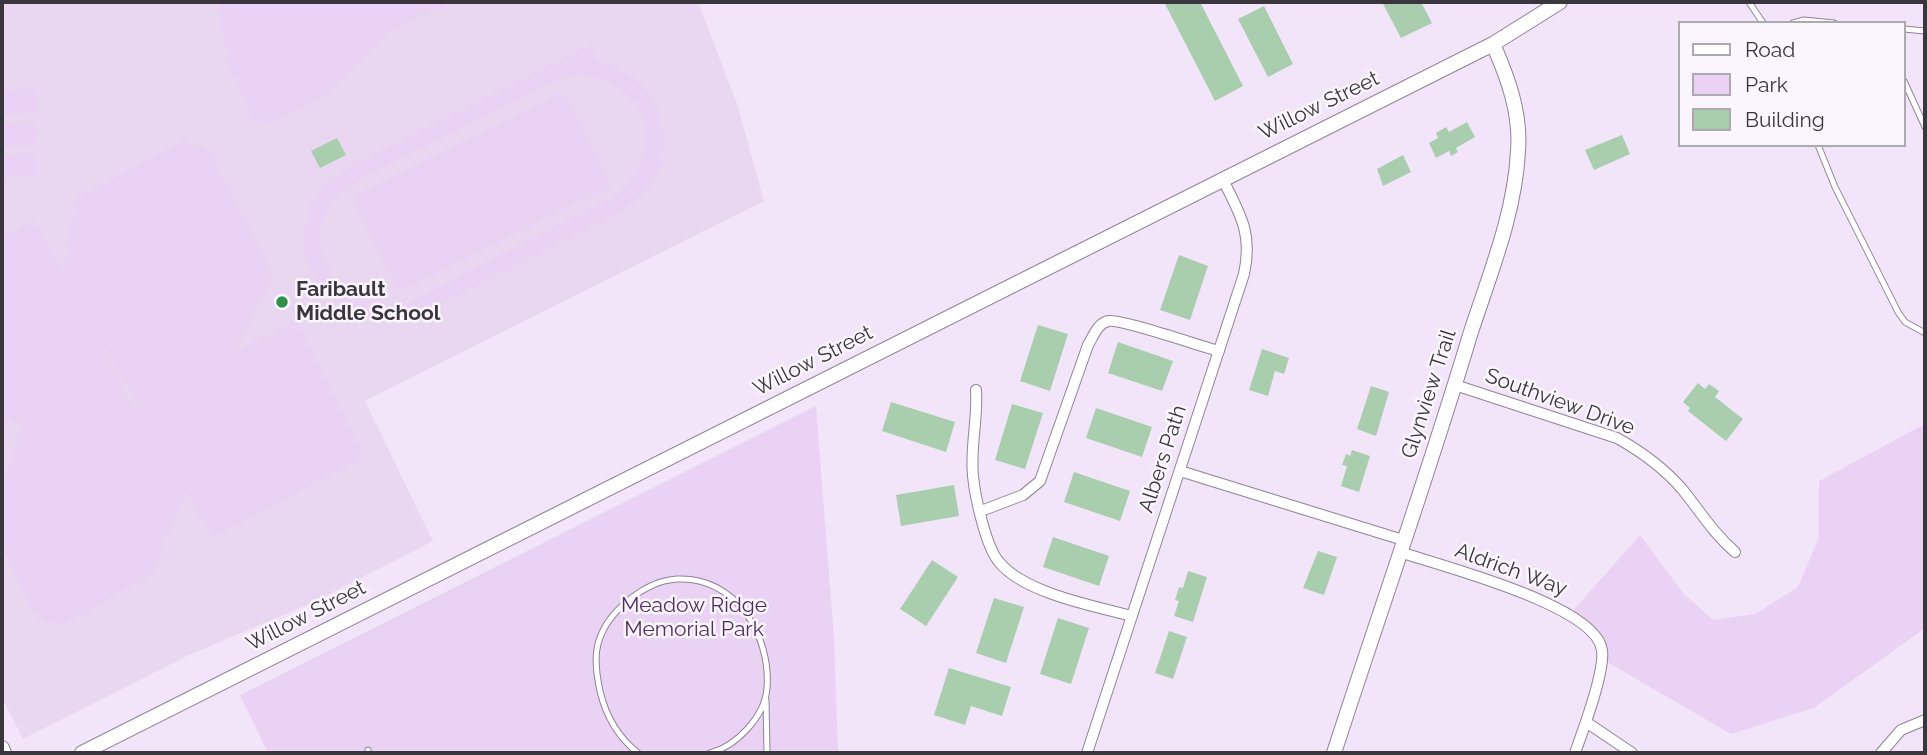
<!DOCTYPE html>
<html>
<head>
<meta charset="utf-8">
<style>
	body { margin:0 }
	#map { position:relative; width:1927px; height:755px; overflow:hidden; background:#f3e5f9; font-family:Raleway,sans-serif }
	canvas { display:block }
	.frame { position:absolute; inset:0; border:4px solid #3b363e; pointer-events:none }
	.legend { position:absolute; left:1678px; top:21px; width:228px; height:126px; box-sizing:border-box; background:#fbf5fe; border:2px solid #aea9b1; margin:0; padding:9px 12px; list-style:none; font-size:21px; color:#3b363e }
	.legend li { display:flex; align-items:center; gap:14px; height:35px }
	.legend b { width:35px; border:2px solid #aea9b1 }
</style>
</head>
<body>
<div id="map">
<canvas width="1927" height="755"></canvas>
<div class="frame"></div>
<ul class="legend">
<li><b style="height:9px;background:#fff"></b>Road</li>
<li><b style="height:19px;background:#ead2f5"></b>Park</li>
<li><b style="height:19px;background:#a9cead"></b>Building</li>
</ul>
</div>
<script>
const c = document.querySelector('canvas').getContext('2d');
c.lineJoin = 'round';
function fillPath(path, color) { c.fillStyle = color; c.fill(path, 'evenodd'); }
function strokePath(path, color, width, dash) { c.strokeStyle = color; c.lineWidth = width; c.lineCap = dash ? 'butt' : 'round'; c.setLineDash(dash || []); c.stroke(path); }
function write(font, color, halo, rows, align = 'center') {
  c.font = font + ' Raleway,sans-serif'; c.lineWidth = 5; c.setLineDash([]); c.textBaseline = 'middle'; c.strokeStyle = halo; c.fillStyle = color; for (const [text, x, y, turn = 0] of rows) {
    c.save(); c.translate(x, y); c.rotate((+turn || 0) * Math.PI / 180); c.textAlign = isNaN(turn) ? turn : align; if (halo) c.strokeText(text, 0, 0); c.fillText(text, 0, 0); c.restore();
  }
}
fillPath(new Path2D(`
	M2,2h696l39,102 27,97 -399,200 68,140 -119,61 -125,53 -166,84 -21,-41z`), '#e9d7f2');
fillPath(new Path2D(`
	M218,2h235l-63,29 -64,64 -57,29 -15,-4 -26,-56z
	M592,44l6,14 -4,2c55,10 87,69 60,119 -9,16 -25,27 -40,37l-203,103c-62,15 -127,-46 -101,-111 8,-21 28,-33 46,-45zM575,75c70,2 96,71 45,118l-214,111c-49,11 -102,-38 -81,-90 7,-17 24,-27 39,-37l184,-93z
	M36,89v24l-34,1v-24z
	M564,92l47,94 -212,105 -47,-94z
	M36,121l1,24 -35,1v-24z
	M184,141l24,8 65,128 -39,75 63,-32 64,128 -4,14 -145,75 -26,-46 -34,83 -91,52 -24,-7 -35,-72v-57l18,-65 -18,-10v-178l33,-16 27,50 15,-74zM89,319l49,86h-1l-5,1z
	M37,153l1,24h-36v-23z
	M816,406l18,232 4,115h-570l-28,-58z
	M1925,424v204l-111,80 -83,26 -129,-75v-10l-31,-36 69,-78 43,58 30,27 42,-6 43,-27 21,-50v-56z`), '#ead2f5');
fillPath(new Path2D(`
	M1164,2h36l43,84 -28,15z
	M1382,2h39l11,21 -31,15z
	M1264,6l29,58 -25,13 -30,-58z
	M1467,122l8,15 -19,11 2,4 -7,4 -2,-5 -13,7 -7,-15 9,-5 -2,-5 10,-6 3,5z
	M1622,135l8,19 -36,16 -9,-20z
	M337,138l9,17 -26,13 -9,-17z
	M1403,155l8,17 -28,14 -6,-17z
	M1179,255l29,11 -18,54 -30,-10z
	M1038,325l30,9 -18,57 -30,-10z
	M1118,342l55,19 -11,30 -54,-18z
	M1262,349l27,9 -5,16 -9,-3 -7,25 -19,-6z
	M1698,383l7,6 4,-5 10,7 -4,6 28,22 -17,22 -38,-30 2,-3 -7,-6z
	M1371,386l18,6 -13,44 -19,-7z
	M891,402l64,20 -9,30 -64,-21z
	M1012,404l31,9 -18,56 -30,-9z
	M1096,408l56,19 -10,30 -56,-19z
	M1352,450l18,6 -11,36 -18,-6 6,-20 -5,-1 4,-11 4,2z
	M1074,472l56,19 -10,30 -56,-19z
	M954,485l5,31 -58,10 -5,-31z
	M1053,537l56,19 -10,30 -56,-19z
	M1318,551l19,6 -13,38 -21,-7z
	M932,560l26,17 -32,49 -26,-17z
	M1188,571l19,6 -14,45 -19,-6 5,-15 -4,-1 4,-13 4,1z
	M994,598l30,9 -18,56 -30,-10z
	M1058,618l31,10 -18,56 -31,-10z
	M1169,631l18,6 -14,42 -18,-6z
	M949,668l62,19 -9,29 -31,-10 -6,19 -31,-10z`), '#a9cead');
const service = new Path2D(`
	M1749,2l14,21
	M1793,23l11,-3 30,3
	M1904,29l21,2
	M1904,81l21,46
	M1818,145l17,42 63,125 7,10 20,11
	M766,700l1,53
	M368,753v-3
	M638,753c-20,-16 -32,-36 -38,-62 -3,-14 -6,-33 -2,-47 8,-32 47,-63 79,-65 59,-3 94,57 90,109 -2,28 -30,58 -57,65`);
const minor = new Path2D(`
	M1455,385l162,53c25,14 46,29 65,51 18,22 31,44 53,63
	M976,390c2,29 -6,57 -3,86 2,21 13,71 26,86 25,31 95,44 133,54
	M1180,471l223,69
	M981,511l42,-16 17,-14 48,-136c5,-8 10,-23 21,-24 12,-2 91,25 110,30
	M1400,552c41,14 196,53 202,98 3,22 -19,80 -27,103
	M1586,722l46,31
	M1087,753l157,-479c9,-41 -4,-60 -22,-96
	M1881,753l20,-23 24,-10`);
const tertiary = new Path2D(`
	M2,748l2,5
	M82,753l1411,-709 67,-42
	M1334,753c45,-139 94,-278 136,-418 19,-59 45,-121 48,-184 3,-38 -10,-73 -25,-107`);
strokePath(service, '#908496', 7);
strokePath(minor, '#908496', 12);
strokePath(tertiary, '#908496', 16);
strokePath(service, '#fff', 5);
strokePath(minor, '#fff', 10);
strokePath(tertiary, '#fff', 14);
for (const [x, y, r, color] of [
	[282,302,7,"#2e9349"]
]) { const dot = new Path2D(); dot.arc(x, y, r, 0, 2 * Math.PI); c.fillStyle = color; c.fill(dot); strokePath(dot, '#fbf5fe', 2.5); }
write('21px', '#3b363e', '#fbf5fe', [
	["Willow Street",1319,106,-26],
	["Willow Street",813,361,-27],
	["Glynview Trail",1429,394,-72],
	["Southview Drive",1560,402,20],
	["Albers Path",1163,459,-72],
	["Aldrich Way",1511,570,20],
	["Willow Street",306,616,-27]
]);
write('bold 21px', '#3b363e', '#fbf5fe', [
	["Faribault",296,290],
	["Middle School",296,314]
], 'left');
write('21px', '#502e5f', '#fbf5fe', [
	["Meadow Ridge",694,606],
	["Memorial Park",694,630]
]);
</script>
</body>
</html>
